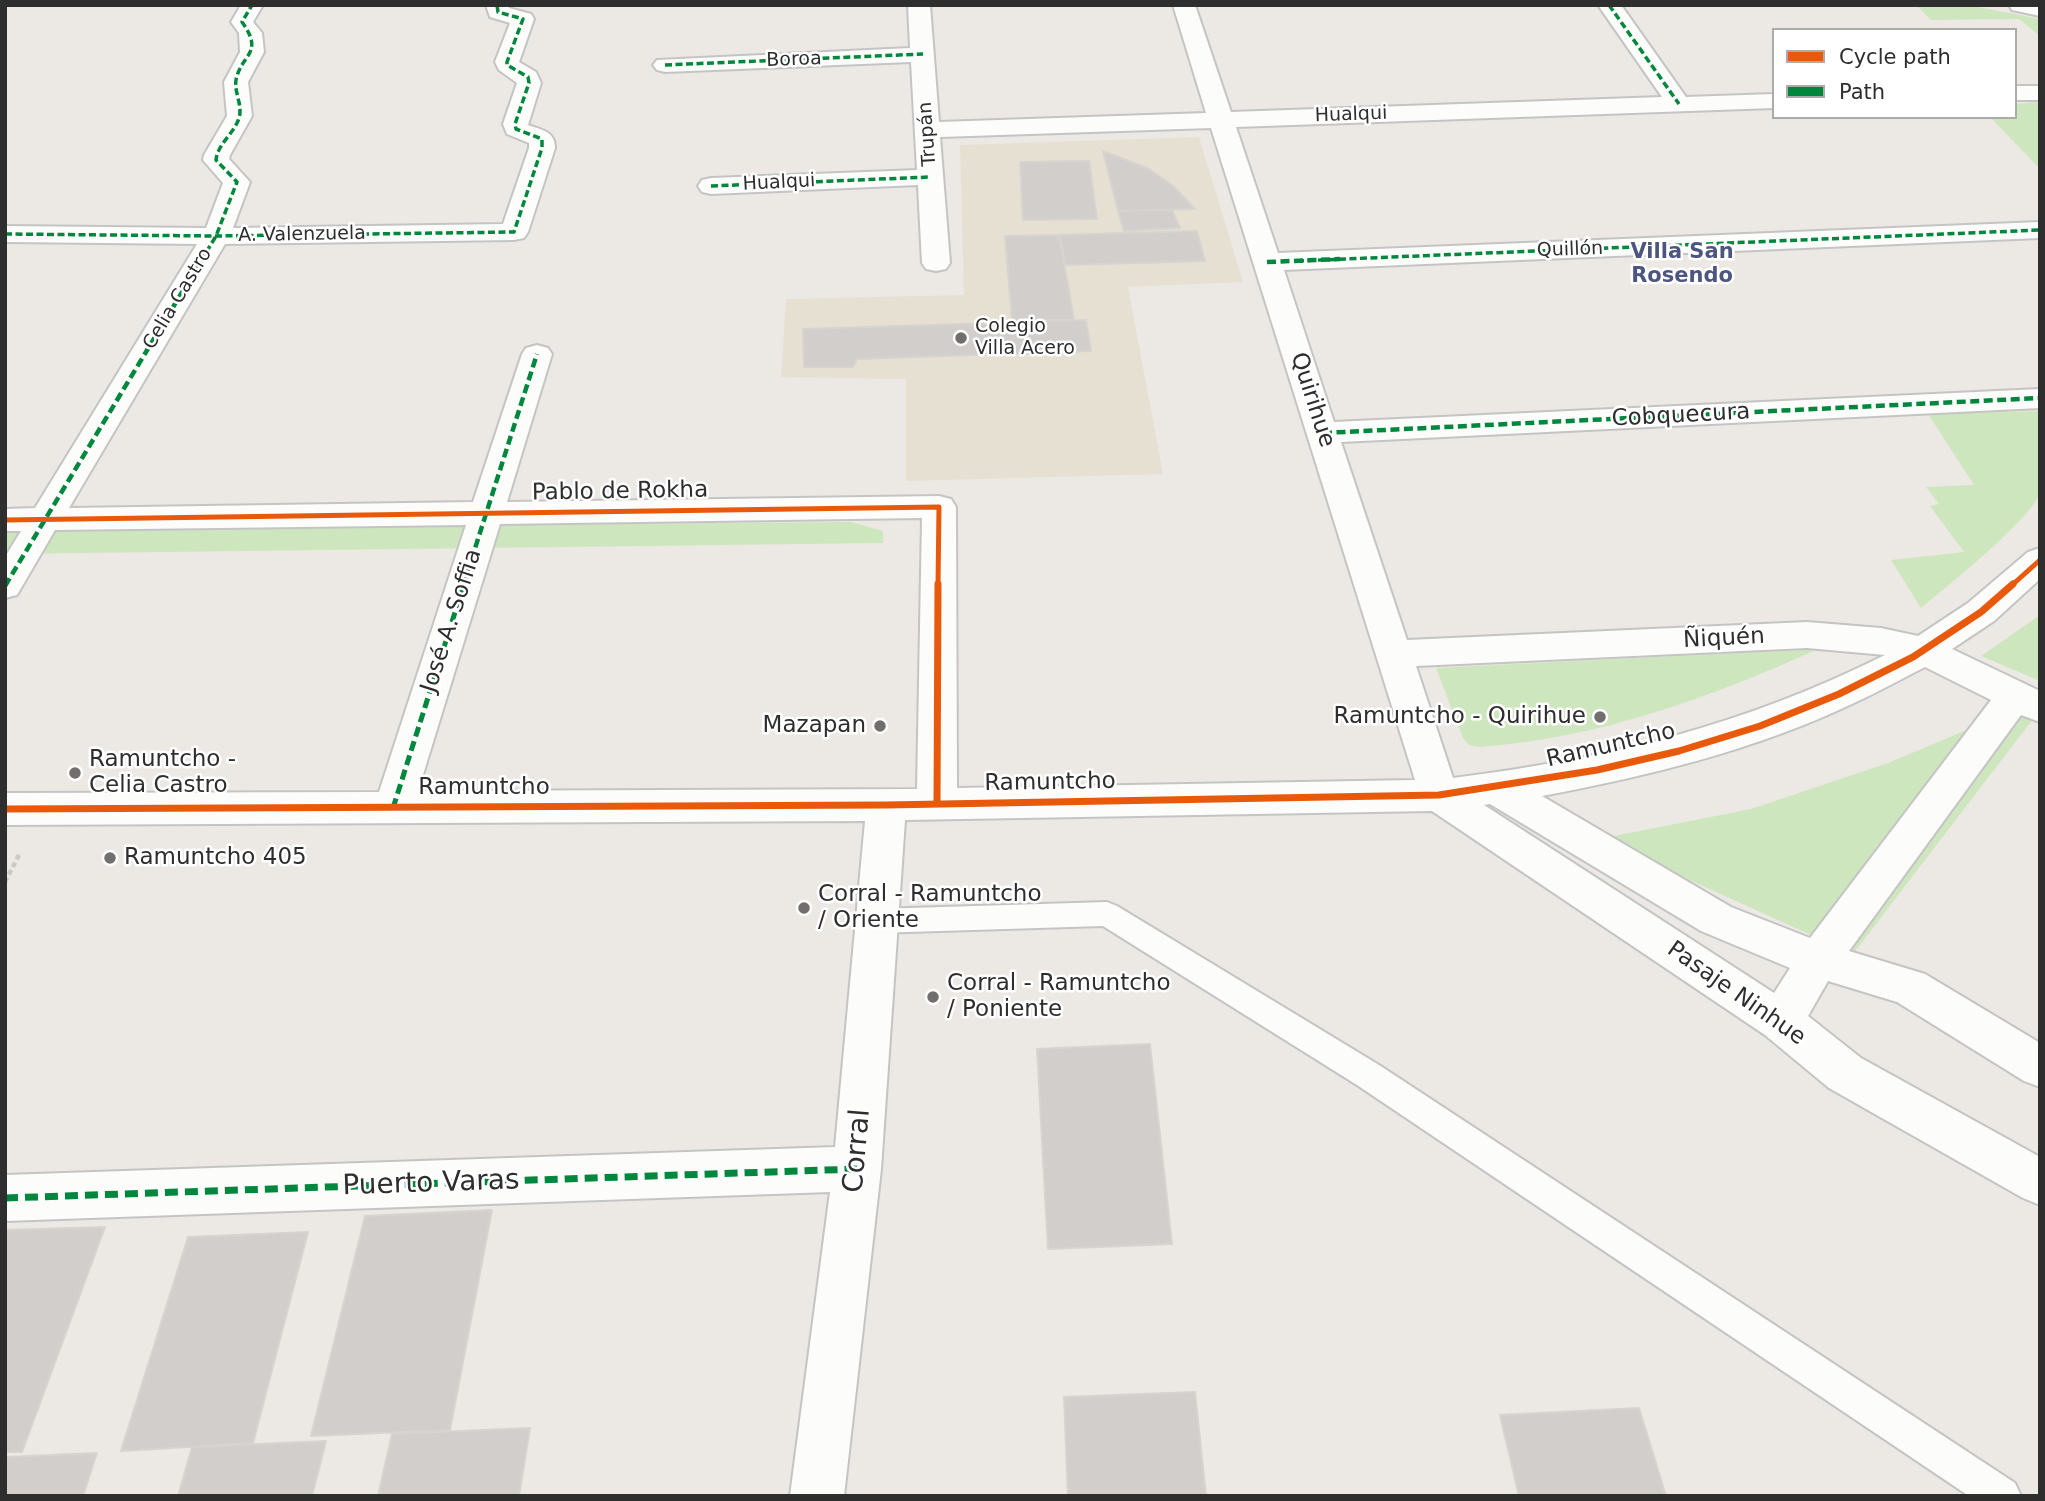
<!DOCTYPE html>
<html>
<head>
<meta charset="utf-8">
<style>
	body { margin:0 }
	#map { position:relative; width:2045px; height:1501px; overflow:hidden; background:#ece8e4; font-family:"DejaVu Sans",sans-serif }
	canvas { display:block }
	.frame { position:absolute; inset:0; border:7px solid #2e2e2e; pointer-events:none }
	.legend { position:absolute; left:1772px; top:28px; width:245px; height:91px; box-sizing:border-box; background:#fff; border:2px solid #ababab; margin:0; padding:9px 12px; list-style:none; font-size:21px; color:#2e2e2e }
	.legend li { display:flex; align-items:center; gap:14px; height:35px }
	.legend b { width:35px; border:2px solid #ababab }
</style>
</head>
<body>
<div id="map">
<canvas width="2045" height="1501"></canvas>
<div class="frame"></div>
<ul class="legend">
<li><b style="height:9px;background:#e8590c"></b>Cycle path</li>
<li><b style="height:9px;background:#00873e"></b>Path</li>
</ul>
</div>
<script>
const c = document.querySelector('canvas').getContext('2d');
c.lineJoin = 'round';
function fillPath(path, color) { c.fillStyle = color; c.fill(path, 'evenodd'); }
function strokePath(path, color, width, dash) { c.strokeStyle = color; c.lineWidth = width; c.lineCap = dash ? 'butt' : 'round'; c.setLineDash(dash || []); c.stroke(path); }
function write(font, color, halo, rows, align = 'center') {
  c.font = font + ' "DejaVu Sans",sans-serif'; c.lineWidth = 5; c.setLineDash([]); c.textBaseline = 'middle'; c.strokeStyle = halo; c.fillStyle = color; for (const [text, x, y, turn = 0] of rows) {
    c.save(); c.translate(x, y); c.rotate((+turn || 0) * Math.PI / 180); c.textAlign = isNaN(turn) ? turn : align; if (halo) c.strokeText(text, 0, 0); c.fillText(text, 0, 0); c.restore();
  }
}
fillPath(new Path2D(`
	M1199,137l44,145 -115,5 35,187 -257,7v-102l-125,-2 5,-78 178,-4 -4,-150z`), '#e6e0d3');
fillPath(new Path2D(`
	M1916,5h52l72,14v17l-21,-17 -88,1z
	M2040,102v67l-50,-52h25v-13z
	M2040,411c0,26 4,55 0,81 -4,23 -97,98 -119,116l-30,-48 73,-8 -34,-46 9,-2 -13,-17 48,-2 -46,-71z
	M851,522l32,9v12l-878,11v-25z
	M2040,615v66l-59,-25z
	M1818,649c-106,48 -222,90 -339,98l-10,-2 -6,-7 -27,-70z
	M2019,708l14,11 -180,235 -254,-115 152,-30 137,-46z`), '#cee6be');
const building = new Path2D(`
	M1103,151l46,18 25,18 21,22 -77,2z
	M1089,161l8,58 -74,1 -3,-58z
	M1172,210l8,18 -56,3 -6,-20z
	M1197,231l8,30 -139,4 -7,-30z
	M1059,235l15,85h-62l-7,-84z
	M1086,320l5,31 -234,8 -4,8h-49l-1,-38z
	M1150,1044l22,200 -124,5 -11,-200z
	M492,1210l-42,220 -139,6 54,-220z
	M105,1227l-83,225h-17v-222z
	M308,1232l-55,211 -132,8 67,-214z
	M1195,1392l11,104h-138l-4,-99z
	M1639,1408l27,88h-147l-19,-81z
	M530,1428l-11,68h-141l14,-62z
	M326,1441l-14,55h-134l14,-49z
	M97,1453l-14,43h-78v-39z`);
fillPath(building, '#d1cecb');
strokePath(building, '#d7d4d0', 2);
const lane = new Path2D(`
	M1107,902l10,4 262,159 636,418 6,13h-52l-612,-411 -254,-159 -227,7 -10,-3 -4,-9 4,-9 10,-3z`);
const street = new Path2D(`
	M241,5h22l-10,17 9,11 2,19 -16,30 4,34 -22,39 -1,4 21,23 -17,46 270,-4 26,-76v-5l-22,-9 -4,-10 14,-41 -18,-13 -4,-8 15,-39 -20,-6 -4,-12h22l1,3 22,6 3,5 -15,43 17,10 5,11 -13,42c14,5 27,6 27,23l-27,84 -4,6 -10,2 -289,4 -156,264 404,-6 49,-148 4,-6 11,-3 11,3 4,6 -45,148 432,-6 12,3 5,8 1,281 458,-8 -204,-652 -271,9 10,126 -4,6 -10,2 -10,-2 -4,-6 -4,-78 -207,9 -9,-2 -4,-6 4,-6 9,-2 206,-8 -6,-108 -246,10 -8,-2 -4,-5 4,-5 253,-12 -2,-43h22l9,117 267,-9 -33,-108h22l36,107 431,-15 -64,-92h23l65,92 88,-3v14l-538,19 42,126 762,-31v16l-756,32 50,152 706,-33v19l-699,34 66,198 400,-18 74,6 37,8 50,-33 60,-51 12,-4v31l-46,42 -42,28 88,42v31l-19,-7 -172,236 76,23 115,69v44l-16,-6 -127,-79 -69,-21 -20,35 53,42 179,99v48l-17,-7 -194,-110 -64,-53 -333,-224 -527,9 -24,349 -37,327h-54l40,-304 -825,29v-46l830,-28 30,-326 -860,4v-32l374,-1 87,-267 -411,5 -38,65 -12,3v-41l16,-26h-16v-22l30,-1 162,-264 -192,-2v-16l201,2 17,-45 -20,-23 1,-5 23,-39 -3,-34 16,-30 -1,-19 -8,-11zM922,518l-5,271 -499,2 82,-267zM1807,648l78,7c-142,71 -275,103 -432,123l-37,-112zM1925,667l66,33 -181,238 -79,-31 -189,-111c106,-20 214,-46 312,-93 24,-11 47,-24 71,-36zM1490,804l211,127 89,37 -16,25 -290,-188z
	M2009,5h31v11l-28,-6z
	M2015,86h25v14h-25z`);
strokePath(lane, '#c5c4c5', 4);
strokePath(street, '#c5c4c5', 4);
strokePath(new Path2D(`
	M5,882l14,-27`), '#c9c9c8', 4.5, [5, 3.5]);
fillPath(lane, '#fcfcfb');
fillPath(street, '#fcfcfb');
strokePath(new Path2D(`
	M1609,5l70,99
	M665,65l258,-11
	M711,186l219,-9
	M5,234l211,2 298,-4 28,-84v-9l-26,-10 -1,-5 14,-41 -1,-6 -21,-12v-3l16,-43 -25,-7 -1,-7
	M201,261l15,-25 21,-54 -21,-22c2,-17 18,-26 23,-42 4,-13 -5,-25 -3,-38 5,-26 29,-26 6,-58l10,-17
	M1297,261l743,-31`), '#00873e', 3.5, [7, 3.5]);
strokePath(new Path2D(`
	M1267,262l73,-3
	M1323,433l717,-35
	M5,586l197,-327
	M463,586l74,-232`), '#00873e', 4.5, [9, 4.5]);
strokePath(new Path2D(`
	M393,808l71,-224`), '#00873e', 5, [10, 5]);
strokePath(new Path2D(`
	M5,1198l852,-29`), '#00873e', 7, [13, 7]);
strokePath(new Path2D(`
	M5,520l934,-13 -1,79
	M2011,586l29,-26`), '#e8590c', 5);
strokePath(new Path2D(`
	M937,804l1,-220
	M5,809l881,-4 553,-10 158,-25 82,-19 81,-25 79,-32 74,-37 68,-45 32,-28`), '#e8590c', 7);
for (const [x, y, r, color] of [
	[961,338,7,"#706f6e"],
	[1600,717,7,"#706f6e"],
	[880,726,7,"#706f6e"],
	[75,773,7,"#706f6e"],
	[110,858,7,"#706f6e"],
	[804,908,7,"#706f6e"],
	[933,997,7,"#706f6e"]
]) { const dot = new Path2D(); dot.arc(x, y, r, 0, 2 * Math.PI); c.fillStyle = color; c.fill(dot); strokePath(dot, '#fff', 2.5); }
write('19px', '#2e2e2e', '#fff', [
	["Boroa",794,60,-2],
	["Hualqui",1351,115,-2],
	["Trupán",928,134,-94],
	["Hualqui",779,183,-3],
	["A. Valenzuela",302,235,-1],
	["Quillón",1570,250,-2],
	["Celia Castro",178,299,-59]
]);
write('19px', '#2e2e2e', '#fff', [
	["Colegio",975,327],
	["Villa Acero",975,349]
], 'left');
write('bold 21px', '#4d5680', '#fff', [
	["Villa San",1682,253],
	["Rosendo",1682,277]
]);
write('23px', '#2e2e2e', '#fff', [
	["Quirihue",1312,400,72],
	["Cobquecura",1681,416,-3],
	["Pablo de Rokha",620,492,-1],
	["José A. Soffia",452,621,-72],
	["Ñiquén",1724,639,-3],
	["Ramuntcho",1611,746,-13],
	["Ramuntcho",1050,783,-1],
	["Ramuntcho",484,788],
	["Pasaje Ninhue",1736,994,35]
]);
write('23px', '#2e2e2e', '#fff', [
	["Ramuntcho - Quirihue",1586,717,"right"],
	["Mazapan",866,726,"right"],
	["Ramuntcho -",89,760],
	["Celia Castro",89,786],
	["Ramuntcho 405",124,858],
	["Corral - Ramuntcho",818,895],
	["/ Oriente",818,921],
	["Corral - Ramuntcho",947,984],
	["/ Poniente",947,1010]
], 'left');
write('28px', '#2e2e2e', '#fff', [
	["Corral",858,1151,-85],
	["Puerto Varas",431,1184,-2]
]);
</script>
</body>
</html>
